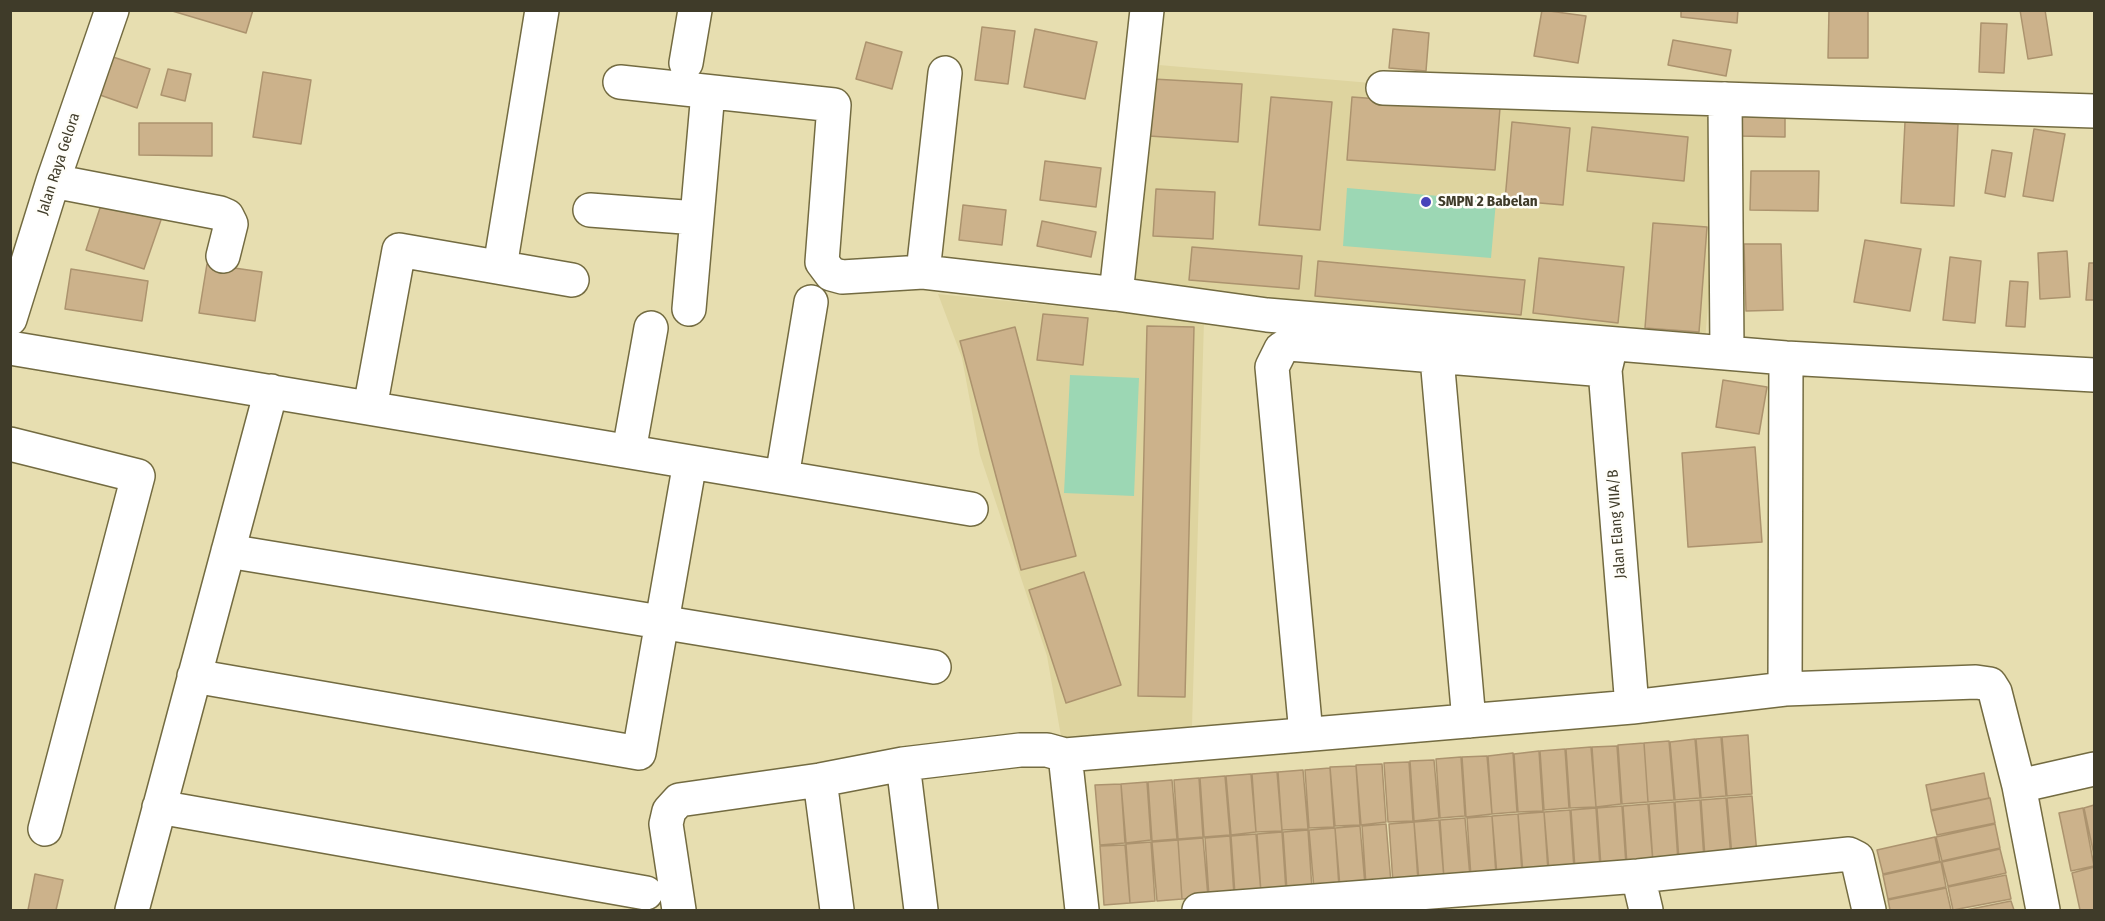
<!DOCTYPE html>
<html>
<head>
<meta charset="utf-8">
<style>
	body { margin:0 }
	#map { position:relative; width:2105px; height:921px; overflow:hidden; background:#e7deb0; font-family:"Fira Sans Condensed",sans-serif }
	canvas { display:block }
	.frame { position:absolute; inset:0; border:12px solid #3f3b29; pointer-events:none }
</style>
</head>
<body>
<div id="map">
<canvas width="2105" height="921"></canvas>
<div class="frame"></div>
</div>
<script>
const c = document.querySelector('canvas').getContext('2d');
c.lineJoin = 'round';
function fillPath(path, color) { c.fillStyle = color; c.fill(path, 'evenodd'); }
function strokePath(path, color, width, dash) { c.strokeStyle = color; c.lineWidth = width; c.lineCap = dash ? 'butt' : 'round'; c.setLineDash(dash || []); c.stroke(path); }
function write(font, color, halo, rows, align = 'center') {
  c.font = font + ' "Fira Sans Condensed",sans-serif'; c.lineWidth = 5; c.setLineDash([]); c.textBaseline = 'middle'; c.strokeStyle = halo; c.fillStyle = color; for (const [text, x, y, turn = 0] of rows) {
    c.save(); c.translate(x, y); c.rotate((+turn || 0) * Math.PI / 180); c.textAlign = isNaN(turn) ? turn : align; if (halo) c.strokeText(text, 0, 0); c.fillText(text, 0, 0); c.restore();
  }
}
fillPath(new Path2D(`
	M1147,64l578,49 -20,227 -578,-49z
	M938,294l266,27 -12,405 -130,16 -15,-86 -67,-201 -18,-97z`), '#ded49f');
fillPath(new Path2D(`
	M1347,188l149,13 -5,57 -148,-12z
	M1070,375l69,3 -5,118 -70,-3z`), '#9cd7b4');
const building = new Path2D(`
	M169,10h84l-7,23z
	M1542,10l44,6 -8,47 -44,-7z
	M1681,10h57l-1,13 -56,-6z
	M1829,10h39v48h-40z
	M2020,10h25l7,45 -24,4z
	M1981,23l26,1 -3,49 -25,-1z
	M982,27l33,4 -7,53 -33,-4z
	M1035,29l62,13 -12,57 -61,-12z
	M1393,29l36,4 -3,38 -37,-3z
	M1673,40l58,10 -5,26 -58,-11z
	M866,42l36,10 -10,37 -36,-10z
	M113,57l37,12 -13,39 -37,-13z
	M168,69l23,5 -6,27 -24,-6z
	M263,72l48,8 -10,64 -48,-7z
	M1153,79l89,5 -4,58 -89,-6z
	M1271,97l61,5 -12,128 -61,-5z
	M1352,97l148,11 -5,62 -148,-10z
	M1740,111l45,1v25l-45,-1z
	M1512,122l58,6 -7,77 -58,-5z
	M1905,122l53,2 -4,82 -53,-3z
	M139,123h73v33l-73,-1z
	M1592,127l96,10 -4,44 -97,-10z
	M2034,129l31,5 -12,67 -30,-5z
	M1992,150l20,3 -7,44 -20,-4z
	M1045,161l56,7 -5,39 -56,-7z
	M1751,171h68l-1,40 -68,-1z
	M1156,189l59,3 -2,47 -60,-3z
	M104,196l58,21 -18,52 -58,-19z
	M963,205l43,5 -4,35 -43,-5z
	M1042,221l54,11 -5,25 -54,-11z
	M1653,223l54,4 -8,105 -54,-4z
	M1865,240l56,9 -11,62 -56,-9z
	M1744,244h37l2,66 -37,1z
	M1192,247l110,9 -3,33 -110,-9z
	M2067,251l3,46 -30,2 -2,-46z
	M1950,257l31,4 -6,62 -32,-3z
	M1539,258l85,9 -6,56 -85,-10z
	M1318,261l207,19 -4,35 -206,-19z
	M2089,263h5v37h-8z
	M207,264l55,8 -7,49 -56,-8z
	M71,269l77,12 -6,40 -77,-12z
	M2010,281l18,1 -3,45 -19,-1z
	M1043,314l45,4 -5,47 -46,-5z
	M1147,326l47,1 -9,370 -47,-1z
	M1015,327l61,229 -55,14 -61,-229z
	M1723,380l44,7 -8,47 -43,-7z
	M1755,447l7,95 -74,5 -6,-94z
	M1084,572l37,113 -55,18 -37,-113z
	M1748,735l4,59 -25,2 -5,-59z
	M1721,737l5,59 -25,2 -5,-59z
	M1695,739l5,59 -25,2 -5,-58z
	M1669,741l5,59 -26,2 -4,-59z
	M1644,743l4,59 -26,2 -4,-59z
	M1617,746l4,58 -25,3 -4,-60z
	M1591,747l5,60 -26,1 -4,-59z
	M1565,749l4,59 -25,2 -4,-59z
	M1539,751l4,60 -25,1 -4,-58z
	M1513,753l4,59 -25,2 -4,-58z
	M1487,756l5,58 -26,3 -4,-60z
	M1461,757l4,59 -25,2 -4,-59z
	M1434,760l5,58 -25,3 -4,-60z
	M1409,762l4,59 -25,1 -4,-59z
	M1382,764l4,58 -25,3 -5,-60z
	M1356,766l4,59 -25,1 -5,-59z
	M1330,768l4,59 -25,1 -4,-58z
	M1303,770l5,59 -26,1 -4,-58z
	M1277,772l5,59 -26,1 -4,-58z
	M1984,773l5,25 -58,12 -5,-25z
	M1251,774l5,58 -25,3 -5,-59z
	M1225,776l5,59 -26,2 -4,-59z
	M1199,778l4,59 -25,2 -4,-59z
	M1172,780l5,59 -25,2 -4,-59z
	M1147,782l4,58 -25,3 -5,-59z
	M1121,784l4,59 -25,2 -5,-60z
	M1752,796l5,59 -25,1 -5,-58z
	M1726,798l5,59 -26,1 -4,-58z
	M1990,798l5,25 -58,12 -6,-24z
	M1700,800l4,59 -25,2 -4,-59z
	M1674,802l4,59 -25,2 -4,-59z
	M1648,804l5,59 -26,2 -4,-59z
	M2094,805v50l-10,-47z
	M1622,806l4,59 -25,2 -4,-59z
	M1596,808l4,59 -25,2 -4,-59z
	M2083,808l11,58 -23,5 -12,-58z
	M1570,810l4,59 -25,2 -5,-59z
	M1544,812l4,59 -25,2 -5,-59z
	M1518,814l4,59 -25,2 -5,-59z
	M1492,816l4,59 -25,2 -4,-59z
	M1465,818l5,59 -26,2 -4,-59z
	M1439,820l5,59 -25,2 -5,-59z
	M1414,822l4,59 -25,2 -4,-59z
	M1386,824l5,59 -25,2 -4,-59z
	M1995,824l5,24 -58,13 -6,-24z
	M1360,826l5,59 -25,2 -5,-59z
	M1335,828l4,59 -25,2 -5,-59z
	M1308,830l4,59 -25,2 -4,-59z
	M1282,832l4,59 -25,2 -4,-59z
	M1256,834l5,59 -26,2 -4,-59z
	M1230,836l4,59 -25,2 -4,-59z
	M1935,837l5,24 -57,13 -6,-24z
	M1203,838l5,59 -26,2 -4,-59z
	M1178,840l4,59 -25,2 -5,-59z
	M1151,842l4,59 -25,2 -4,-59z
	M1125,845l5,58 -26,2 -4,-59z
	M2000,849l6,24 -58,13 -6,-24z
	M1941,862l5,25 -58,12 -5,-24z
	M2094,867v43h-14l-8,-37z
	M35,874l28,6 -7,30h-28z
	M2006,875l5,24 -58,11 -5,-23z
	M1946,888l5,22h-61l-2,-10z
	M2011,901l3,9h-48z`);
fillPath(building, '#ccb28b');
strokePath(building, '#ac936e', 1.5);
const minor = new Path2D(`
	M686,63l9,-53
	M620,82l214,23 -12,157 9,12 11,3 81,-5 193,22 151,21 519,43 308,17
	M1383,88l711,23
	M1725,99l2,253
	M53,181l167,32 7,3 4,8 -8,32
	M590,210l107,8
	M500,267l42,-257
	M923,272l22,-199
	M1116,294l31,-284
	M689,309l19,-217
	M10,319l43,-138 59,-171
	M10,348l961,161
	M1610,349l-5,21 27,337
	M1437,358l32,363
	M370,408l29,-158 173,30
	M10,444l128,32 -93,353
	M629,451l22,-123
	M782,477l29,-175
	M228,551l706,116
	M194,676l445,77 51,-291
	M1785,689l1,-331
	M1306,734l-34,-367 9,-18 8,-5 316,26
	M903,764l18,146
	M820,780l17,130
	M2019,786l75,-17
	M159,807l487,86
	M1638,876l8,34
	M132,910l139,-519
	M679,910l-13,-86 3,-13 10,-11 141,-20 83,-16 117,-14h27l18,5
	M1082,910l-17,-155 567,-48 153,-18 191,-7 14,2 5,8 24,94 24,124
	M1199,910l439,-34 211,-22 8,4 12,52`);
strokePath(minor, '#736b41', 36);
strokePath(minor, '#fff', 33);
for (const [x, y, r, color] of [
	[1426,202,6,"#4744ba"]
]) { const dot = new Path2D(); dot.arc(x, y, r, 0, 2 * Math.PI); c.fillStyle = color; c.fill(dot); strokePath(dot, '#fffef9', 2); }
write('15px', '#3f3b29', '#fffef9', [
	["Jalan Raya Gelora",59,164,-72],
	["Jalan Elang VIIA/B",1617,524,-94]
]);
write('bold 15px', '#3f3b29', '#fffef9', [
	["SMPN 2 Babelan",1438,202]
], 'left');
</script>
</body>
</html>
